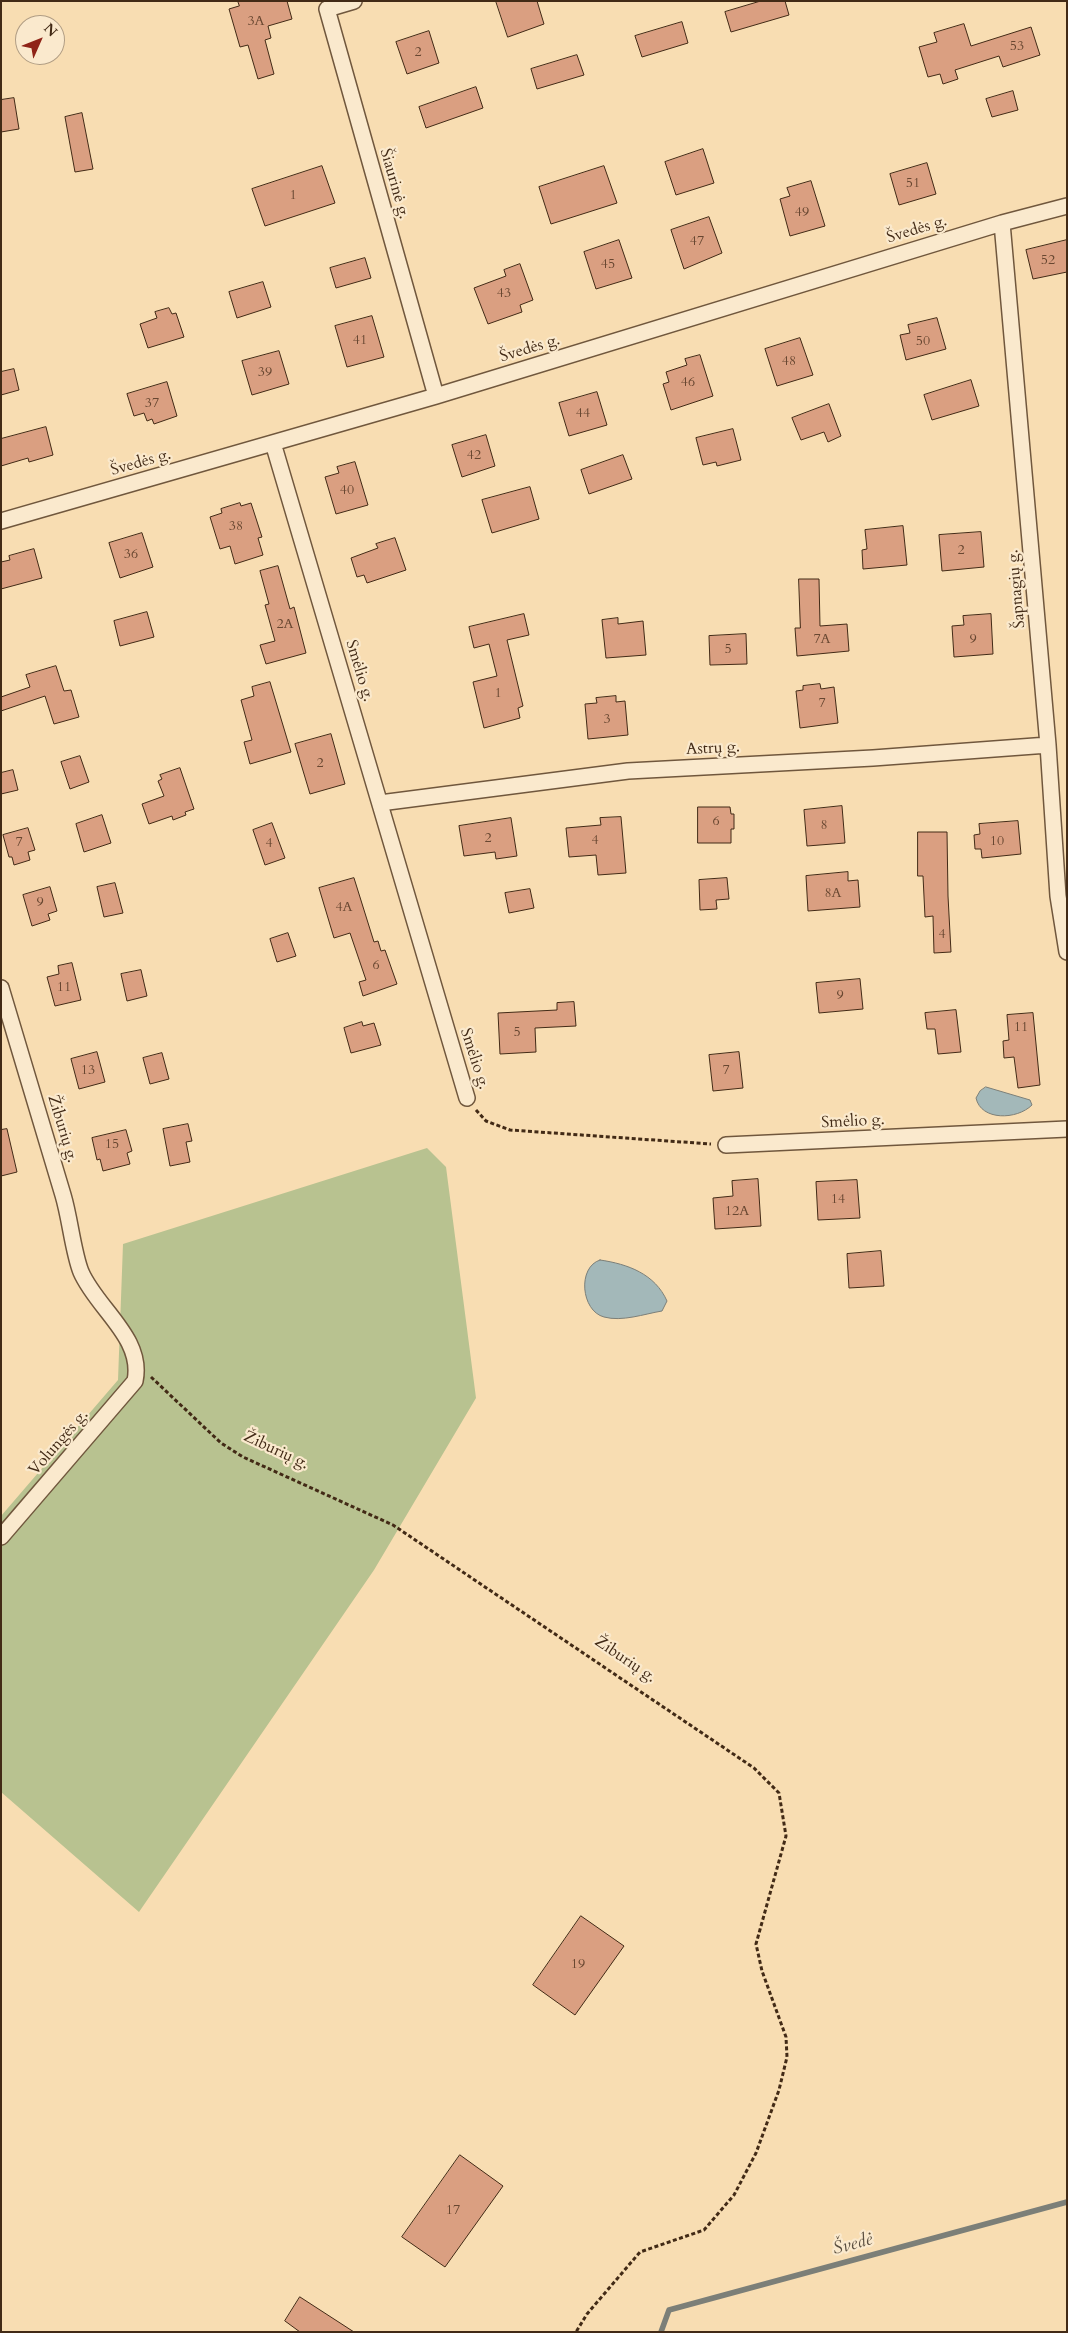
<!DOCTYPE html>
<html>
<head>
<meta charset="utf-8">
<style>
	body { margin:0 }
	#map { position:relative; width:1068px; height:2333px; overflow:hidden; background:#f8ddb2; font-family:Cardo,serif }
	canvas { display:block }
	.frame { position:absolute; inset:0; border:2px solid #422a16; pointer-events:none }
	.north { position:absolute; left:15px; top:15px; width:50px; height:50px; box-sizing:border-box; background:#fae9cd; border:1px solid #b09d84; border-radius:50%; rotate:46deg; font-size:14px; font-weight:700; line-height:20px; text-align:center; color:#422a16 }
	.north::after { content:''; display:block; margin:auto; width:18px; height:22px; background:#8f2418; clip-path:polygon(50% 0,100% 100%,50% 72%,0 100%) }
</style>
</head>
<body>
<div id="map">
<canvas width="1068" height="2333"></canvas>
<div class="frame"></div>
<div class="north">N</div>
</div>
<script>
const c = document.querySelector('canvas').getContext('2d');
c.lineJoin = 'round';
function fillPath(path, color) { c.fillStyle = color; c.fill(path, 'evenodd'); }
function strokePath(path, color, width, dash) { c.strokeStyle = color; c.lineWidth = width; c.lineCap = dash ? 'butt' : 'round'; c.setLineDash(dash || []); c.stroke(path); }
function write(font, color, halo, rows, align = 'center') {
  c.font = font + ' Cardo,serif'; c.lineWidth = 4.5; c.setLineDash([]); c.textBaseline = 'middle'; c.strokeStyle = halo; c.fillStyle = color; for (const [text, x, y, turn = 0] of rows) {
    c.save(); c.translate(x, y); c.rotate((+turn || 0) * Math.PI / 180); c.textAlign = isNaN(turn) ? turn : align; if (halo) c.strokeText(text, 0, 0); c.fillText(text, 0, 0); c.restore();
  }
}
fillPath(new Path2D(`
	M427,1148l19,19 30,231 -102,172 -235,342 -138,-120v-276l117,-136 5,-136z`), '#b8c290');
const water = new Path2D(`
	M986,1087l44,13 2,5c-15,15 -51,16 -56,-7l4,-7z
	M600,1260c28,4 55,14 67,41l-5,10c-18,3 -40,11 -58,6 -23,-6 -27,-50 -4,-57z`);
fillPath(water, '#a3b8b9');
strokePath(water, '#7c7f78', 1);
strokePath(new Path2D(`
	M661,2332l8,-22 398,-108`), '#7c7f78', 5.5);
const building = new Path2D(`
	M238,1h49l5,18 -24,7 3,12 -6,2 9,34 -16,5 -10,-34 -8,2 -11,-38 10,-3z
	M496,1h41l7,23 -36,13z
	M761,1h24l4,14 -58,17 -6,-20z
	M682,22l6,21 -46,14 -7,-21z
	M964,24l7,22 60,-19 9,28 -37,12 -4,-11 -44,14 3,9 -15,5 -3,-10 -12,3 -9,-30 18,-5 -3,-9z
	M429,31l10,32 -32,11 -11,-32z
	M577,55l7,20 -47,14 -6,-20z
	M476,87l7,21 -57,20 -7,-21z
	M1013,91l5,19 -26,7 -6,-18z
	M14,98l5,31 -18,3v-32z
	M82,113l11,56 -18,3 -10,-55z
	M703,149l11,34 -38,12 -11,-33z
	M927,163l9,31 -37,11 -9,-31z
	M322,166l13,37 -70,23 -13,-37z
	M604,166l13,37 -66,21 -12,-37z
	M811,181l14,45 -35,10 -10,-37 10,-3 -3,-8z
	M709,217l13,36 -38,16 -13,-39z
	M619,240l13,38 -36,11 -12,-37z
	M1067,240v32l-34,7 -7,-29z
	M365,258l6,20 -35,10 -6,-20z
	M520,264l13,36 -13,5 2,7 -34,12 -14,-36 32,-12 -2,-6z
	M263,282l8,25 -34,11 -8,-26z
	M169,308l3,6 4,-1 8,24 -36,11 -8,-24 17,-6 -2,-6z
	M372,316l12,41 -37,10 -12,-41z
	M937,318l9,31 -40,11 -6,-25 10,-2 -2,-8z
	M800,338l13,37 -36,11 -12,-37z
	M279,351l10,33 -37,11 -10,-34z
	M700,355l13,41 -42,14 -8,-26 6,-2 -3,-10 21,-7 -2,-6z
	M14,369l5,21 -18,5v-23z
	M971,380l8,26 -47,14 -8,-25z
	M167,382l10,34 -23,8 -2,-5 -5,2 -3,-8 -10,3 -7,-22z
	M597,392l10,33 -38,11 -10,-33z
	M829,404l12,32 -13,6 -4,-10 -23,8 -9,-22z
	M46,427l7,28 -24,7 -1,-4 -27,8v-27z
	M733,429l8,31 -24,6 -1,-4 -13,3 -7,-27z
	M486,435l9,31 -33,11 -10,-32z
	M623,455l9,24 -43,15 -8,-24z
	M355,462l13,43 -32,9 -11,-37 14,-4 -2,-6z
	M530,487l9,32 -47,14 -10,-33z
	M240,503l1,3 10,-3 11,34 -4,1 5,17 -28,9 -5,-18 -10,3 -10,-32 12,-4 -1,-4z
	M903,526l4,39 -44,4 -1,-19 5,-1 -2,-19z
	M981,532l3,35 -42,4 -3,-36z
	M142,533l11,34 -33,11 -11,-35z
	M395,538l11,32 -39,13 -3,-8 -7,2 -6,-19 27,-10 -2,-4z
	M34,549l8,29 -41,11v-27l9,-2 -1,-4z
	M278,566l12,43 4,-2 12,46 -40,11 -6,-19 15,-4 -10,-36 4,-1 -9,-33z
	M799,579h20l1,47 27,-2 2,27 -52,5 -2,-28h5z
	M147,612l7,25 -34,9 -6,-25z
	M524,614l5,21 -22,5 16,66 -5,2 2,10 -36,10 -11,-46 24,-6 -8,-32 -15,4 -5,-21z
	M991,614l2,40 -39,3 -2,-31 12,-1 -1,-9z
	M618,618v6l25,-3 3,34 -40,3 -4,-38z
	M746,634l1,30 -37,1 -1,-29z
	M56,666l8,25 7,-1 8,27 -25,7 -9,-28 -44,15v-14l29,-10 -4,-12z
	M270,682l21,70 -41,12 -6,-22 8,-2 -11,-40 13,-4 -2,-9z
	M820,684l1,5 13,-2 4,36 -38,5 -4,-37 7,-1v-4z
	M616,696v6l9,-1 3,34 -40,4 -3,-35 12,-1 -1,-5z
	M331,734l14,50 -35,10 -15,-50z
	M80,756l9,26 -19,7 -9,-27z
	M180,768l14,41 -9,3 1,3 -13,5 -1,-4 -23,8 -7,-20 22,-8 -6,-15 4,-2 -2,-4z
	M13,770l5,20 -17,4v-21z
	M842,806l3,37 -38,3 -3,-36z
	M698,807h32l1,7h3v15h-3v14h-33z
	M102,815l9,28 -27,9 -8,-28z
	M621,817l5,56 -28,2 -2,-20 -27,2 -3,-29 35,-3 -1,-7z
	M511,818l6,38 -21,3 -1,-7 -31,4 -5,-30z
	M1018,821l3,33 -39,4 -1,-9h-6l-1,-14 6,-1 -1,-10z
	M272,823l13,35 -20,7 -12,-35z
	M28,828l7,22 -7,2 2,8 -16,5 -2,-8h-3l-6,-22z
	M918,832h29l1,64 3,56 -17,1 -1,-37 -8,1 -2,-41h-5z
	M848,872v9l10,-1 2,27 -52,4 -2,-35z
	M354,878l20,64 4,-1 3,10 4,-1 12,34 -34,12 -4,-14 7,-2 -16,-47 -16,5 -15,-50z
	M727,878l2,21 -13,1 1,9 -17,1 -1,-30z
	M115,883l8,30 -19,4 -7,-30z
	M50,887l7,24 -9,3 2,6 -18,6 -9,-31z
	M530,889l4,19 -25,5 -4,-20z
	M288,933l8,23 -19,6 -7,-23z
	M72,963l9,37 -26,6 -8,-29 12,-3 -1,-8z
	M141,970l6,26 -20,5 -6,-27z
	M860,979l3,30 -44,4 -3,-30z
	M574,1002l2,24 -41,2 1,24 -36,2 -2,-41 59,-3v-7z
	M956,1010l5,42 -23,2 -3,-25h-8l-2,-16z
	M1033,1013l7,72 -22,3 -4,-31 -10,1 -1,-17 6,-1 -2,-25z
	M362,1022l1,4 11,-3 7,22 -30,8 -7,-25z
	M97,1052l8,30 -26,7 -8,-30z
	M739,1052l4,36 -30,3 -4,-36z
	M162,1053l7,26 -19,5 -7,-26z
	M188,1124l4,17 -6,1 4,20 -20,4 -7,-37z
	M7,1129l10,43 -16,4v-46z
	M126,1130l6,21 -5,2 3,11 -27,7 -3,-12 -3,1 -5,-22z
	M758,1179l3,47 -46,3 -2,-31 20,-2 -1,-15z
	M857,1180l3,38 -42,2 -2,-38z
	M881,1251l3,35 -35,2 -2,-34z
	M581,1916l43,30 -49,69 -42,-30z
	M460,2155l43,31 -58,81 -43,-30z
	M300,2297l54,35h-54l-15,-11z`);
fillPath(building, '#da9f81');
strokePath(building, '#422a16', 1);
const minor = new Path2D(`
	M354,1l-27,8 109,387
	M1002,223l46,522 10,151 9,56
	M273,443l194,655
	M1,521l435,-125 566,-173 65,-17
	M380,803l248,-32 245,-13 175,-13
	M1,988c21,69 42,138 62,207 7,23 10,57 18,77 16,37 63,66 54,109l-134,156
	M726,1145l341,-16`);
strokePath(minor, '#70573d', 18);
strokePath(new Path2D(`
	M476,1110l10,11 24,9 201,14
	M151,1377l70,66 22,14 150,68 361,243 25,25 7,43 -30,108 6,27 24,66 1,20 -8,33 -23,63 -22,42 -30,35 -64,22 -53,62 -11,18`), '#422a16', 3, [4, 2.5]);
strokePath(minor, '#fae9cd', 15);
write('14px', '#684731', null, [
	["3A",256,22],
	["53",1017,47],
	["2",418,53],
	["51",913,184],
	["1",293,196],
	["49",802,213],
	["47",697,242],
	["52",1048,261],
	["45",608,265],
	["43",504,294],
	["41",360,341],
	["50",923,342],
	["48",789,362],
	["39",265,373],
	["46",688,383],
	["37",152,404],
	["44",583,414],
	["42",474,456],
	["40",347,491],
	["38",236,527],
	["2",961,551],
	["36",131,555],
	["2A",285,625],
	["7A",822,640],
	["9",973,640],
	["5",728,650],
	["1",498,694],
	["7",822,704],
	["3",607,720],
	["2",320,764],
	["6",716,822],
	["8",824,826],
	["2",488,839],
	["4",595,841],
	["10",997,842],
	["7",19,843],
	["4",269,844],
	["8A",833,894],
	["9",40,903],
	["4A",344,908],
	["4",942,935],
	["6",376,966],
	["11",64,988],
	["9",840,996],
	["11",1021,1028],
	["5",517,1033],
	["13",88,1071],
	["7",726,1071],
	["15",112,1145],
	["14",838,1200],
	["12A",737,1212],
	["19",578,1965],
	["17",453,2211]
]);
write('16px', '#422a16', '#fae9cd', [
	["Šiaurinė g.",394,184,74],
	["Švedės g.",917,230,-17],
	["Švedės g.",530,349,-17],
	["Švedės g.",141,463,-16],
	["Šapnagių g.",1017,589,-95],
	["Smėlio g.",359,671,73],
	["Astrų g.",713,749,-3],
	["Smėlio g.",474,1059,72],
	["Smėlio g.",853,1122,-3],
	["Žiburių g.",62,1129,73],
	["Volungės g.",59,1443,-49],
	["Žiburių g.",276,1451,25],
	["Žiburių g.",625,1660,34]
]);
write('italic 18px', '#5a4e3f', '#fae9cd', [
	["Švedė",853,2245,-15]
]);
</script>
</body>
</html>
